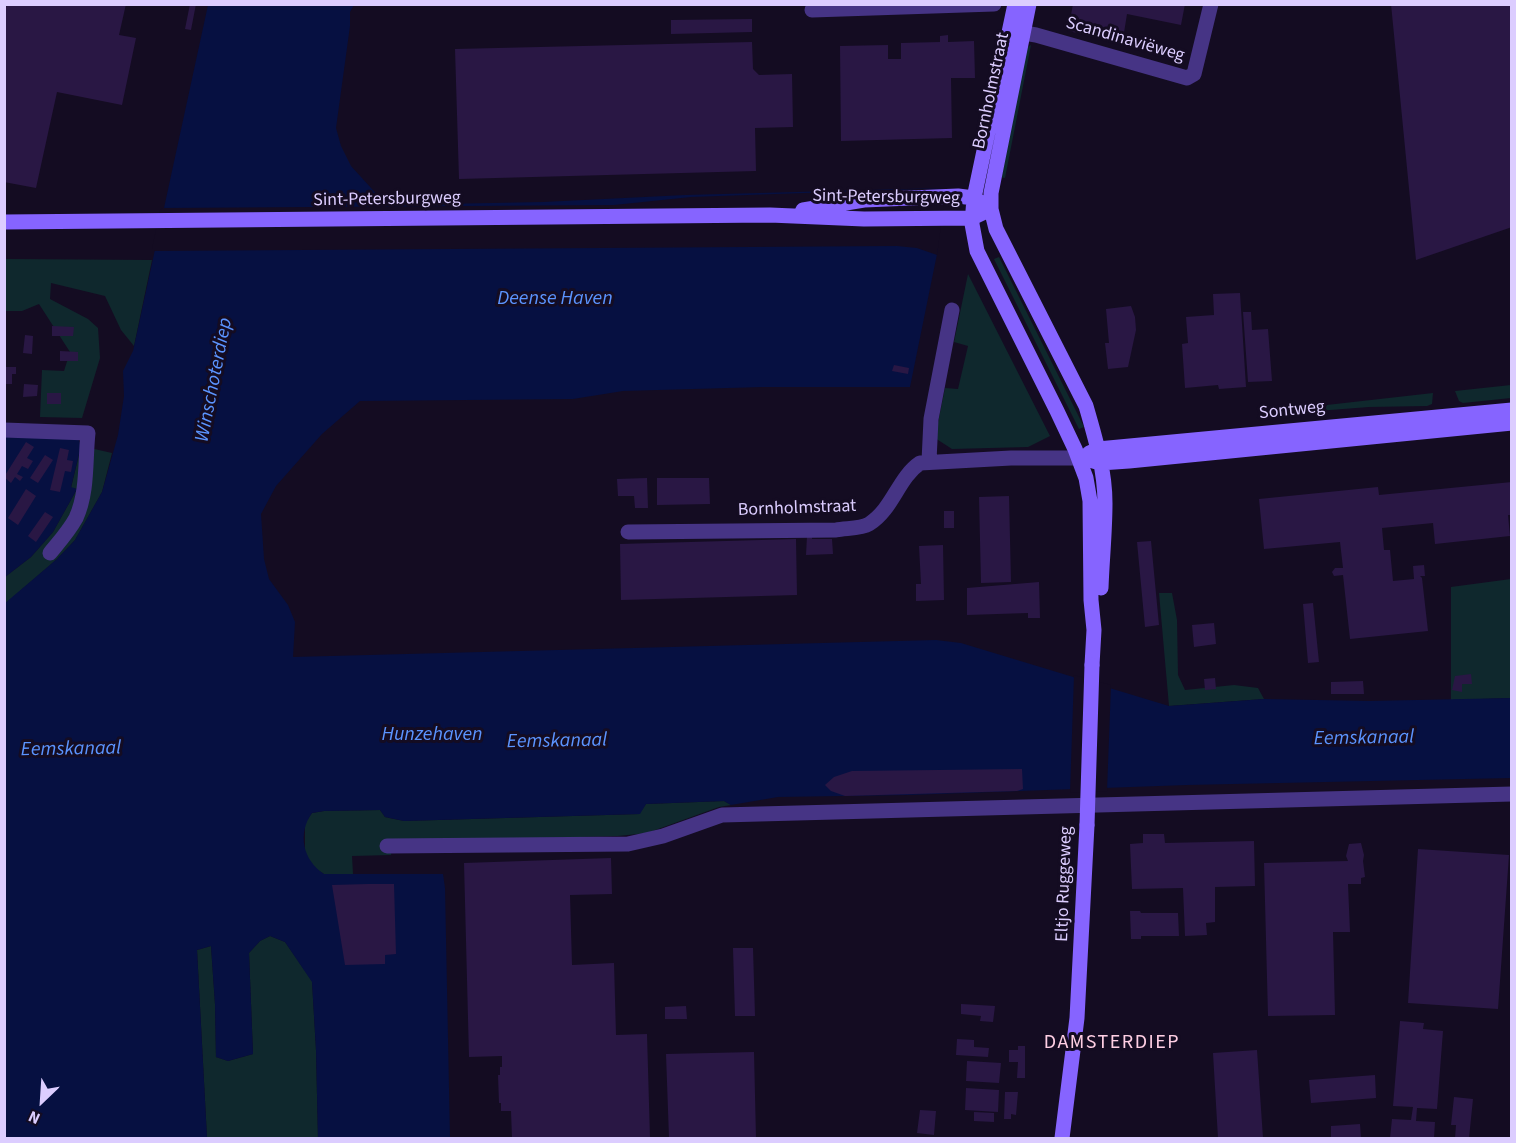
<!DOCTYPE html>
<html>
<head>
<meta charset="utf-8">
<style>
	body { margin:0 }
	#map { position:relative; width:1516px; height:1143px; overflow:hidden; background:#140c22; font-family:"Source Sans 3",sans-serif }
	canvas { display:block }
	.frame { position:absolute; inset:0; border:6px solid #dccdff; pointer-events:none }
	.north { position:absolute; left:12px; top:1071px; width:60px; height:60px; -webkit-text-stroke:4px #140c22; paint-order:stroke; rotate:205deg; font-size:16px; font-weight:700; line-height:24px; text-align:center; color:#dccdff }
	.north::after { content:''; display:block; margin:auto; width:21px; height:27px; background:#dccdff; clip-path:polygon(50% 0,100% 100%,50% 72%,0 100%) }
</style>
</head>
<body>
<div id="map">
<canvas width="1516" height="1143"></canvas>
<div class="frame"></div>
<div class="north">N</div>
</div>
<script>
const c = document.querySelector('canvas').getContext('2d');
c.lineJoin = 'round';
function fillPath(path, color) { c.fillStyle = color; c.fill(path, 'evenodd'); }
function strokePath(path, color, width, dash) { c.strokeStyle = color; c.lineWidth = width; c.lineCap = dash ? 'butt' : 'round'; c.setLineDash(dash || []); c.stroke(path); }
function write(font, color, halo, rows, align = 'center') {
  c.font = font + ' "Source Sans 3",sans-serif'; c.lineWidth = 6; c.setLineDash([]); c.textBaseline = 'middle'; c.strokeStyle = halo; c.fillStyle = color; for (const [text, x, y, turn = 0] of rows) {
    c.save(); c.translate(x, y); c.rotate((+turn || 0) * Math.PI / 180); c.textAlign = isNaN(turn) ? turn : align; if (halo) c.strokeText(text, 0, 0); c.fillText(text, 0, 0); c.restore();
  }
}
fillPath(new Path2D(`
	M1031,45l-26,133 -7,-1 28,-129z
	M999,257l85,170 -5,2 -85,-170z
	M5,259l147,1 -18,86 -13,-16 -16,-34 -54,-13 -1,16 38,20 10,9 2,30 -18,60 -42,-1 2,-47 22,1 6,-19 -31,-48 -17,7h-17z
	M968,274l82,162 -22,11 -76,2 -17,-11 10,-50 13,1 10,-43 -14,-4z
	M1511,385v13l-48,5 -4,-2 -4,-10z
	M1433,393l-1,11 -5,2 -58,1 -52,4 -8,-4z
	M81,446l31,7 -10,39 -27,48 -18,19 -52,45v-27l26,-20 22,-25 24,-43 -6,-1z
	M1511,579v119l-60,2v-113z
	M1159,593h13l5,27 1,55 7,15 49,-5 24,3 6,11 -95,7z
	M724,801l7,4 -12,2 -72,26 -29,3 -225,6 -2,13 -39,1 1,18h-29l-11,-7 -8,-14v-30l7,-10 12,-2 56,-1 5,7 19,4 235,-7 7,-10z
	M270,936l15,6 27,39 4,69 2,88h-111l-10,-188 14,-4 4,58 1,53 12,4 25,-7 -4,-101 11,-12z`), '#0f282d');
fillPath(new Path2D(`
	M208,5h146l-4,7v14l-14,102 5,18 10,20 31,34 8,5 153,-3 142,-7 258,-7 -6,66 -27,133h-147l-140,4 -50,8 -213,2 -38,33 -46,52 -15,28 3,45 5,20 19,26 7,17 -2,35 643,-17 25,3 208,63 95,-7 105,2 142,-3v80l-324,7 -279,10 -130,2 -47,8 -7,-4 -78,3 -6,10 -236,7 -19,-4 -5,-7 -56,1 -12,2c-15,21 -9,47 12,61h119l2,14 5,250h-132l-2,-88 -4,-68 -27,-40 -15,-6 -10,5 -11,12 4,101 -25,7 -12,-4 -1,-53 -4,-58 -14,4 10,188h-202l-1,-534 53,-45 18,-19 27,-48 16,-57 6,-39 -1,-25 10,-20z
	M5,437l73,1 3,8 -10,41 6,2 -24,43 -22,25 -26,20z`), '#061041');
fillPath(new Path2D(`
	M946,188l-9,67 -20,-7 -20,-2 -744,5 -1,-2 8,-39 3,-2 451,-3 77,-8z
	M1074,675l37,10 -4,106 -37,2z`), '#140c22');
fillPath(new Path2D(`
	M7,4h119l-7,31 17,3 -14,67 -65,-13 -21,96 -32,-6v-168z
	M190,4h6l-5,26 -6,-1z
	M1073,4h112l-4,21 -54,-11 -4,25 -12,1 -43,-9z
	M1391,4h121v223l-96,33z
	M752,19v13l-81,2v-14z
	M948,35v7l26,-1 1,37h-24l1,60 -111,3 -1,-95 48,-1v14h13v-16l39,-1v-6z
	M752,42l1,27 6,6 33,-1 1,53 -38,1 1,43 -297,8 -4,-130z
	M1240,293l6,94 -27,2 -1,-4 -33,3 -3,-44 6,-1 -2,-26 28,-2 -1,-21z
	M1131,306l4,11 1,13 -8,37 -20,2 -3,-26h4l-3,-34z
	M1243,312h8l1,18 16,-1 4,52 -24,1z
	M52,326l22,1 -1,9h-21z
	M25,335l8,1 -1,18 -9,-1z
	M60,351l18,1v9h-18z
	M894,365l15,3 -1,6 -16,-3z
	M4,367h12v7h-4v10h-7z
	M24,384l14,1 -1,11 -14,1z
	M47,393h14v11h-14z
	M26,442l8,5 -7,11 6,3 -5,8 -6,-3 -5,8 6,3 -3,4 -5,-4 -4,6 -7,-6z
	M60,448l9,2 -2,10 6,1 -2,11 -6,-1 -5,21 -10,-2z
	M45,455l8,5 -15,23 -8,-5z
	M647,478l1,30h-13l-1,-12h-16l-1,-17z
	M657,478h52l1,26 -53,1z
	M1512,482v33h-4l2,21 -75,8 -2,-21 -51,5 2,22h6l3,31 21,-2 -1,-13 11,-1 1,11h-5l2,2 6,53 -78,8 -7,-64 -9,1 -2,-4 3,-4h8l-3,-26 -76,7 -5,-50 119,-12 1,8z
	M26,489l10,7 -18,29 -10,-7z
	M1009,496l2,86 -30,1 -2,-86z
	M944,511h10v17h-10z
	M45,512l8,5 -17,25 -8,-6z
	M807,536h5v3h20l1,15 -27,1z
	M796,539l1,56 -176,5 -1,-56z
	M1151,541l8,84 -14,2 -8,-85z
	M943,545l1,55 -28,1v-17h5l-2,-38z
	M1039,582l1,36h-12v-5l-61,2v-27z
	M1313,603l6,59 -11,1 -5,-59z
	M1214,623l2,21 -22,3 -2,-22z
	M1471,674l1,10h-10v8l-10,-2 3,-14z
	M1215,678l1,11 -11,1 -1,-11z
	M1363,681l1,13h-33v-12z
	M1022,769l1,20 -6,2 -172,5 -14,-5 -6,-6 9,-8 18,-6z
	M1143,834h21l1,9 89,-2 1,45 -40,1v35l-9,1 1,12 -22,1 -2,-48 -51,1 -2,-45 13,-1z
	M1361,843l3,12 -1,6 2,16 -4,1v6h-13l2,48h-17l2,83 -67,1 -4,-153 84,-2 -2,-5 3,-12z
	M1418,849l91,6 -11,154 -90,-6z
	M611,858l1,36 -42,1 2,70 42,-2 2,72 31,-1 3,104h-138l-1,-27h-10v-8h-2l-1,-28h2v-8h2v-11l-33,1 -5,-194z
	M368,884h26l2,70 -11,1v9l-40,1 -13,-80z
	M1130,911h10l1,2h37l1,23h-38v3h-10z
	M733,948h20l2,68h-20z
	M961,1004l34,2 -2,16 -13,-1 1,-5 -20,-2z
	M686,1006l1,13h-22v-12z
	M1400,1021l24,2 -1,6 20,2 -6,78 -20,-1 -1,13 19,1 -1,16h-44l2,-19 19,1 2,-13 -20,-1z
	M957,1039l17,1v7l15,1 -1,9 -32,-2z
	M1018,1046h7v32h-8l1,-16h-9v-12h9z
	M1257,1050l6,88h-45l-5,-85z
	M754,1052l2,86h-87l-3,-84z
	M967,1061l34,2 -2,20 -33,-2z
	M1375,1075l1,23 -65,5 -2,-23z
	M966,1088l33,2 -1,22 -33,-2z
	M1005,1092h13l-2,23 -5,-1v5h-7z
	M1454,1097l19,2 -4,39h-14l1,-13h-5z
	M920,1110l16,1 -2,24 -17,-2z
	M974,1112l20,1v9l-20,-1z
	M1360,1124l1,14h-30v-12z`), '#291744');
strokePath(new Path2D(`
	M812,10l182,-6
	M1012,31l24,4 151,43 7,-4 17,-70
	M4,430l84,3c-3,27 0,59 -12,85 -7,13 -17,24 -26,35
	M929,461l2,-42 21,-109
	M628,532l208,-2c10,-2 25,-1 33,-6 24,-15 29,-46 51,-61l91,-5h67
	M387,846l241,-2 35,-8 59,-21 790,-21`), '#463485', 15);
strokePath(new Path2D(`
	M1015,4l-41,194 -2,26 5,27 80,160 18,38 11,29 4,23 1,99 3,30 -2,35
	M1029,4l-38,189v16l5,20 90,177c9,31 19,64 19,97 0,29 -3,57 -4,85
	M803,210l61,-10 94,-4 16,2 9,6
	M4,222l766,-7 94,4 108,-1 19,-9
	M1089,453l9,-4 414,-39
	M1090,460l10,3 29,-2 383,-38
	M1062,1138l15,-120 10,-193`), '#8664ff', 15);
strokePath(new Path2D(`
	M1087,825l5,-160`), '#8664ff', 15);
write('18px', '#dccdff', '#140c22', [
	["Scandinaviëweg",1125,40,16],
	["Bornholmstraat",992,91,-78],
	["Sint-Petersburgweg",886,198,1],
	["Sint-Petersburgweg",387,200,-1],
	["Sontweg",1292,411,-6],
	["Bornholmstraat",797,509,-2],
	["Eltjo Ruggeweg",1065,884,-88]
]);
write('italic 20px', '#5b94ff', '#140c22', [
	["Deense Haven",555,300],
	["Winschoterdiep",215,380,-79],
	["Hunzehaven",432,736],
	["Eemskanaal",1364,739,-1],
	["Eemskanaal",557,742,-1],
	["Eemskanaal",71,750,-1]
]);
c.letterSpacing = '1.5px';
write('20px', '#ffcfe4', '#140c22', [
	["DAMSTERDIEP",1112,1044]
]);
c.letterSpacing = '0px';
</script>
</body>
</html>
